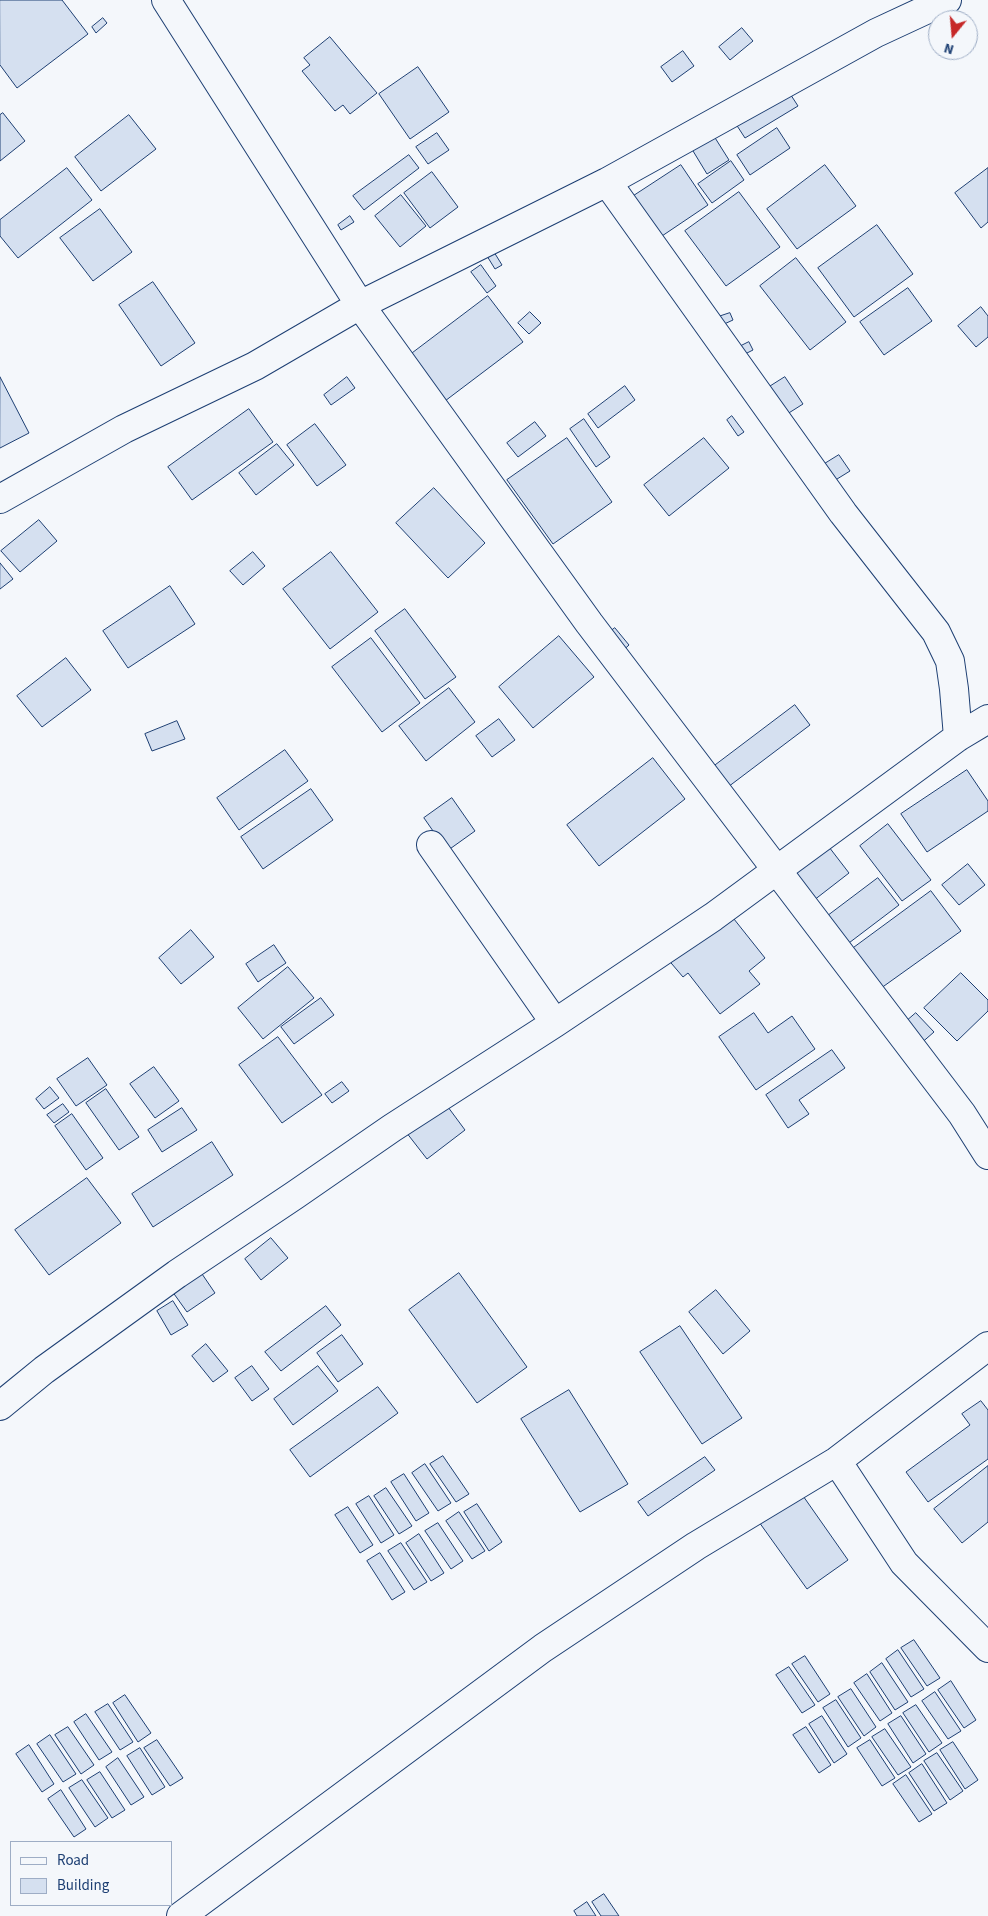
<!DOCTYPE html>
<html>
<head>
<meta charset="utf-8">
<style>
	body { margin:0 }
	#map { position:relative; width:988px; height:1916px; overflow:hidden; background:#f4f7fb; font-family:"Source Sans 3",sans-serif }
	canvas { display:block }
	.legend { position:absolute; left:10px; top:1841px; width:162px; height:65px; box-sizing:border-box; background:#f4f7fb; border:1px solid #9eadc5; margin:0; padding:6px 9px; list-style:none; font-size:15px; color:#1d3f73 }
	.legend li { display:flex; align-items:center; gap:10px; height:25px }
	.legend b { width:25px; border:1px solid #9eadc5 }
	.north { position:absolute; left:928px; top:10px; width:50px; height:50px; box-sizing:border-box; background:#f4f7fb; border:1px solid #9eadc5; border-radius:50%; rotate:197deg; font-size:14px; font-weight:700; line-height:20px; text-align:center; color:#1d3f73 }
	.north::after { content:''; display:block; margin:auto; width:18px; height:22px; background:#c62828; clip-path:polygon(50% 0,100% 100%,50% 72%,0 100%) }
</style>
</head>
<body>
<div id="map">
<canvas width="988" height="1916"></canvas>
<ul class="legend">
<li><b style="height:6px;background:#f4f7fb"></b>Road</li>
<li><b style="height:14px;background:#d5e0f0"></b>Building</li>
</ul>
<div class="north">N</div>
</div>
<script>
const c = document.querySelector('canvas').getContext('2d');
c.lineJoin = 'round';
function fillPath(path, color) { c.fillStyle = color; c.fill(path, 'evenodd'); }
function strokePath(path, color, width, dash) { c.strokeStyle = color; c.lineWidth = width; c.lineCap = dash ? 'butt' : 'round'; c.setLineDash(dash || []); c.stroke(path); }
const building = new Path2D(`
	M0,0h62l26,34 -71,54 -17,-23z
	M103,18l4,5 -11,10 -4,-6z
	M742,28l11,13 -23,19 -11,-13z
	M330,37l47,56 -27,21 -7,-9 -8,6 -33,-40 8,-6 -6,-7z
	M683,51l11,15 -22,16 -11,-15z
	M418,67l31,45 -39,27 -31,-45z
	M785,86l13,20 -53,32 -13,-20z
	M3,113l22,28 -25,20v-46z
	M129,115l27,34 -55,42 -26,-34z
	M777,128l13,20 -40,27 -13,-20z
	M437,133l12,17 -21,14 -12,-17z
	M712,133l17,27 -22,14 -17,-28z
	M409,155l10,13 -55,42 -11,-14z
	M731,161l13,19 -32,23 -14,-19z
	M681,165l27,40 -49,33 -27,-41z
	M825,165l31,41 -59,43 -30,-40z
	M67,168l25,32 -74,58 -18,-22v-16z
	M988,168v54l-7,6 -26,-35z
	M432,172l26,35 -28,21 -26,-35z
	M739,192l41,55 -54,39 -41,-55z
	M401,195l25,31 -26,21 -25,-31z
	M100,209l32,43 -39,29 -33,-43z
	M350,216l4,6 -13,8 -3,-5z
	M877,225l36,49 -59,43 -36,-49z
	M494,252l8,13 -7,4 -8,-13z
	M796,258l50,64 -36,28 -50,-64z
	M481,265l15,21 -9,7 -16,-21z
	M153,282l42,61 -34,23 -42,-61z
	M908,288l24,33 -48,34 -24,-33z
	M488,296l35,46 -82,62 -35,-46z
	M981,307l7,9v21l-12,10 -18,-21z
	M530,312l11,11 -12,11 -11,-11z
	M730,313l3,7 -11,5 -4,-8z
	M749,342l4,8 -10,5 -4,-8z
	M0,377l29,56 -29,15z
	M347,377l8,11 -24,17 -7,-10z
	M785,377l18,27 -19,12 -18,-27z
	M625,386l10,14 -37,28 -10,-14z
	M249,409l24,33 -81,58 -24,-33z
	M732,416l12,16 -6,4 -11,-16z
	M584,419l26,38 -14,10 -26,-38z
	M535,422l11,14 -28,21 -11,-14z
	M315,424l31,41 -29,21 -30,-41z
	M567,438l45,64 -59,42 -46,-64z
	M704,438l25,30 -60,48 -25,-31z
	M277,444l17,21 -38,30 -17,-22z
	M839,455l11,16 -21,13 -11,-16z
	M434,488l51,55 -37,35 -52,-55z
	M39,520l18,21 -37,31 -19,-21z
	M253,552l12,14 -22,19 -13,-14z
	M331,552l47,60 -48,37 -47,-60z
	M0,563l13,16 -13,10z
	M170,586l25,38 -67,44 -25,-37z
	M405,609l51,68 -31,22 -50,-68z
	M615,628l14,17 -11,10 -15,-18z
	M559,636l35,41 -61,51 -34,-41z
	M371,638l49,65 -38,29 -50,-65z
	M66,658l25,32 -49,37 -25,-31z
	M449,688l26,34 -49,39 -27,-35z
	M795,705l15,20 -86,65 -15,-20z
	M499,719l16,21 -23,17 -16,-21z
	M177,721l8,18 -33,12 -7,-17z
	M285,750l23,31 -69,49 -22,-32z
	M653,758l32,41 -86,67 -32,-41z
	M967,770l21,31v10l-61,41 -26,-38z
	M311,789l22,31 -70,49 -22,-32z
	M452,798l23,33 -28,20 -23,-33z
	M888,824l43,56 -29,21 -42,-55z
	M829,847l20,26 -40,31 -21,-26z
	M968,864l17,21 -26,20 -17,-20z
	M878,878l21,27 -58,44 -20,-28z
	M931,891l30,40 -84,60 -29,-39z
	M726,909l39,49 -16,13 11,13 -40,30 -32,-41 -5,4 -17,-20z
	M191,930l23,27 -33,27 -22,-26z
	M274,945l12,18 -28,19 -12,-18z
	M288,967l26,31 -51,41 -25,-31z
	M961,973l27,27v11l-31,30 -33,-33z
	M321,998l13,17 -40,29 -13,-17z
	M754,1013l14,20 24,-17 23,33 -59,41 -37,-53z
	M916,1013l18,19 -15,13 -18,-19z
	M278,1037l44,58 -40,28 -43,-58z
	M832,1050l13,18 -46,32 10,14 -21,14 -22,-33z
	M88,1058l19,27 -31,21 -19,-27z
	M154,1067l25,34 -24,17 -25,-34z
	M342,1082l7,9 -17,12 -7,-9z
	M50,1087l9,11 -15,11 -8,-10z
	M106,1089l33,48 -20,13 -33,-47z
	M445,1103l20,27 -38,29 -21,-27z
	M63,1104l6,8 -15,11 -7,-8z
	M182,1108l15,22 -35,22 -14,-22z
	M72,1114l31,44 -17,12 -31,-44z
	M212,1142l21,33 -80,52 -21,-33z
	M87,1178l34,45 -72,52 -34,-45z
	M271,1238l17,20 -27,22 -16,-21z
	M200,1271l15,22 -28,19 -15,-21z
	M459,1273l68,94 -50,36 -68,-93z
	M716,1290l34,41 -27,23 -34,-42z
	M173,1301l15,24 -17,10 -14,-24z
	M326,1306l15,19 -60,46 -16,-19z
	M680,1326l62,92 -40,26 -62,-92z
	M342,1335l21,29 -25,18 -21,-29z
	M206,1344l22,27 -15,11 -21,-26z
	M252,1366l17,23 -17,12 -17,-23z
	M318,1366l20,25 -45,34 -19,-26z
	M378,1387l20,26 -88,64 -20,-27z
	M569,1390l59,94 -48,28 -59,-93z
	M981,1401l7,9v49l-60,43 -22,-30 64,-47 -8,-11z
	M443,1456l26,38 -13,8 -26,-38z
	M705,1457l10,13 -67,46 -10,-14z
	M425,1464l26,39 -13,8 -26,-38z
	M988,1466v56l-26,21 -28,-34z
	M404,1474l25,39 -13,8 -25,-39z
	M386,1488l26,38 -13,8 -25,-38z
	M801,1493l47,67 -41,29 -48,-67z
	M369,1496l25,39 -13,8 -25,-39z
	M477,1504l25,38 -13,9 -25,-39z
	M348,1507l25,38 -13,8 -25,-38z
	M459,1512l26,39 -13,8 -26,-38z
	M438,1523l25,38 -12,8 -26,-38z
	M419,1534l25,39 -13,8 -25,-38z
	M401,1543l26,39 -13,8 -26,-39z
	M380,1553l25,39 -13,8 -25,-39z
	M914,1640l26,38 -13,8 -26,-38z
	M898,1650l26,39 -13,8 -25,-38z
	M805,1656l25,38 -12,8 -26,-38z
	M882,1663l26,39 -13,8 -25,-38z
	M789,1667l26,38 -13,8 -26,-38z
	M867,1674l25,39 -12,8 -26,-38z
	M951,1681l25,39 -12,8 -26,-38z
	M851,1689l25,38 -12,9 -26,-39z
	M935,1692l26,39 -13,8 -26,-38z
	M125,1695l26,38 -13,9 -25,-39z
	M836,1700l25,38 -13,9 -25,-39z
	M108,1704l25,38 -13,8 -25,-38z
	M916,1705l26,38 -13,9 -26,-39z
	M86,1714l26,38 -13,8 -25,-38z
	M822,1716l25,38 -13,9 -25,-39z
	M901,1716l25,38 -13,9 -25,-39z
	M68,1727l26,38 -13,9 -26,-39z
	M806,1727l25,38 -12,8 -26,-38z
	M885,1729l26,38 -13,8 -26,-38z
	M50,1735l26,39 -13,8 -26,-38z
	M157,1740l26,38 -13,8 -26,-38z
	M870,1740l25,38 -13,8 -25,-38z
	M953,1742l25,38 -13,9 -25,-39z
	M29,1745l25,39 -12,8 -26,-38z
	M140,1748l25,39 -13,8 -25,-39z
	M937,1753l26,38 -13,9 -26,-39z
	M118,1758l26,39 -13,8 -25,-38z
	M922,1764l25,39 -13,8 -25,-38z
	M100,1772l25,38 -13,8 -25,-38z
	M906,1775l26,39 -13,8 -26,-38z
	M82,1780l26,38 -13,9 -26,-39z
	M61,1790l25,39 -12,8 -26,-38z
	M604,1894l15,22h-18l-9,-14z
	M587,1902l9,14h-19l-3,-5z`);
fillPath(building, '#d5e0f0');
strokePath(building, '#1d3f73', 1);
const minor = new Path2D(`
	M166,0l194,305 229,318 373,491 26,41
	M607,182l236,331 93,119 14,29 4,28 4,48
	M0,499l124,-70 131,-63 105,-61 247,-123 269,-149 71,-33
	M431,845l124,178
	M0,1406l44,-36 133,-96 118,-79 97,-67 163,-105 158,-106 245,-180 30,-18
	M837,1461l67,102 84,85
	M181,1916l362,-268 153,-102 141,-85 151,-115`);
strokePath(minor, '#1d3f73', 30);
strokePath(minor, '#f4f7fb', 28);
</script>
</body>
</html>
